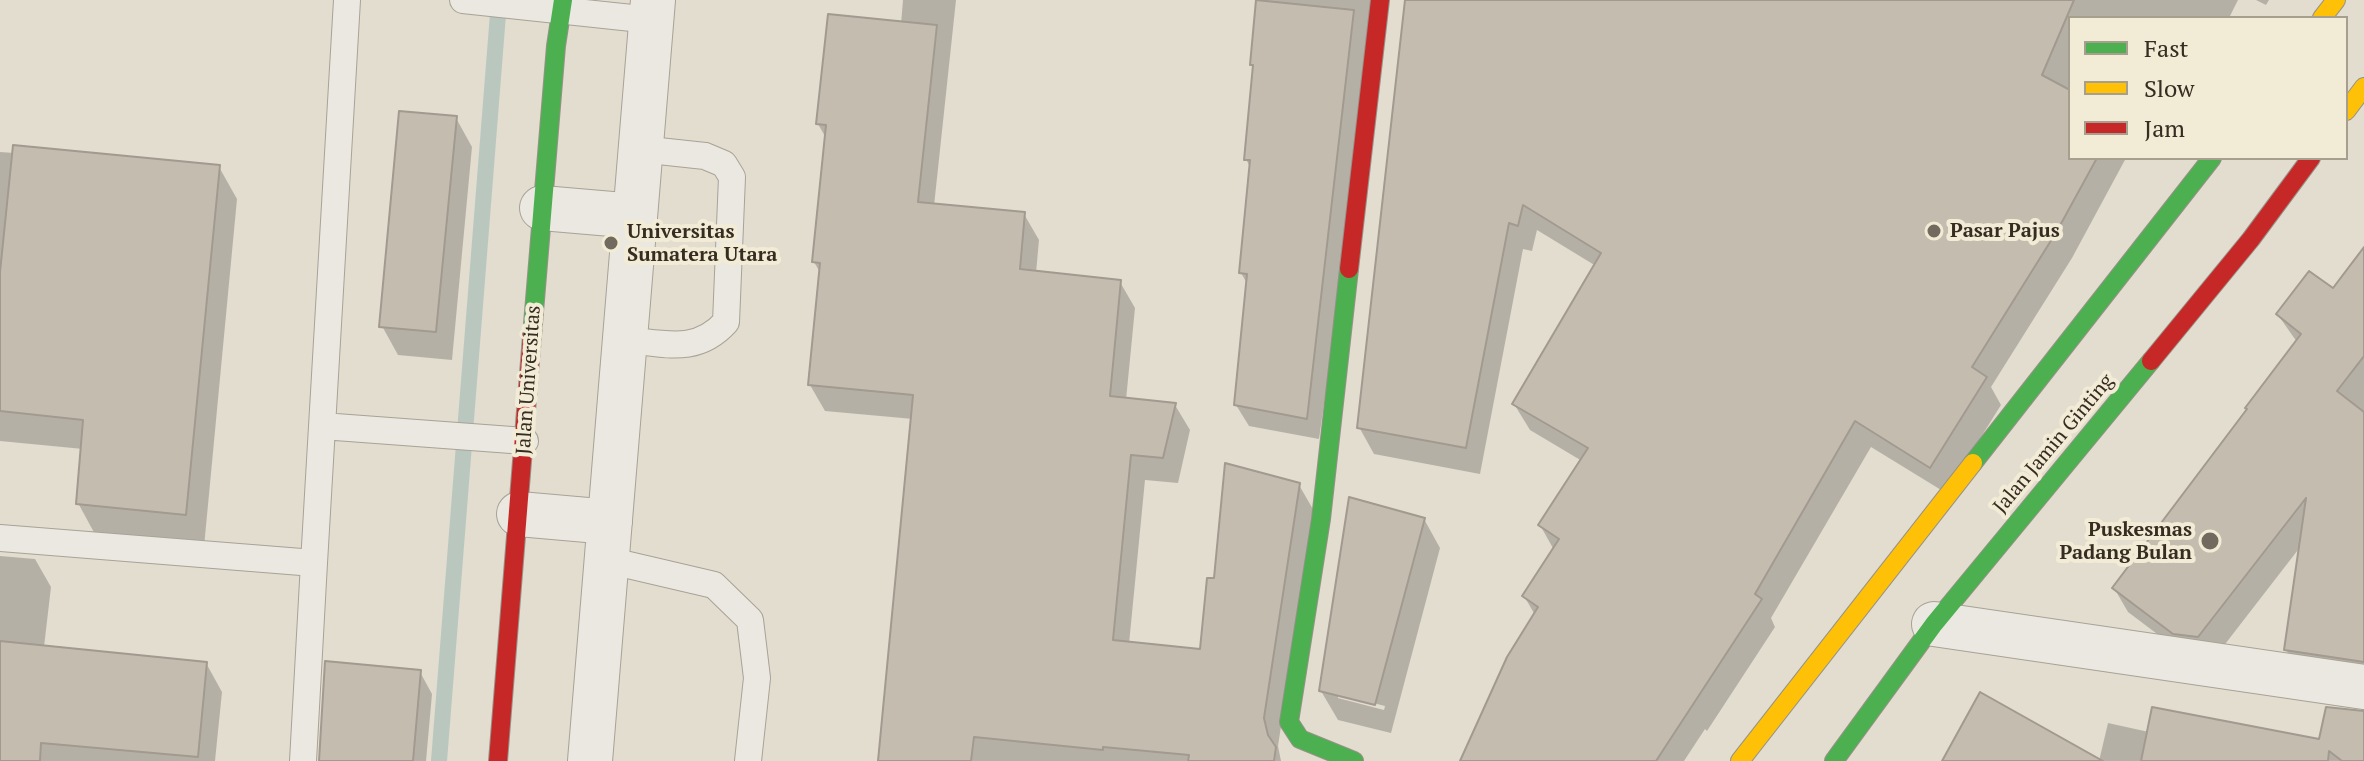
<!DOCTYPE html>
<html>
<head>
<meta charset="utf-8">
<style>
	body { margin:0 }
	#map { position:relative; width:2364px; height:761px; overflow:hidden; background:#e2ddcf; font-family:"PT Serif",serif }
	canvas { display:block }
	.legend { position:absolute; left:2068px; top:16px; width:280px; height:144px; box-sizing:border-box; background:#f2ebd6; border:2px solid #a79f8e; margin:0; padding:10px 14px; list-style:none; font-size:24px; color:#362c21 }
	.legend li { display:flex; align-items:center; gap:16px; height:40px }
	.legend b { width:40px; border:2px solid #a79f8e }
</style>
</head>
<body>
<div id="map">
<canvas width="2364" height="761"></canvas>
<ul class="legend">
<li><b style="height:10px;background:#4caf50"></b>Fast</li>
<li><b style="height:10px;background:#ffc107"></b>Slow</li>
<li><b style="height:10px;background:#c62828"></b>Jam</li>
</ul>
</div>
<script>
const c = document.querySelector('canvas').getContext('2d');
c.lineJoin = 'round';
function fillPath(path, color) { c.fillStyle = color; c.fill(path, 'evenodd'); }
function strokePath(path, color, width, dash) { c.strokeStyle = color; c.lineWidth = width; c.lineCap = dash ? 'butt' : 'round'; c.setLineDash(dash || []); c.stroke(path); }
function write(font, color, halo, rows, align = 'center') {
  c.font = font + ' "PT Serif",serif'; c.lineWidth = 8; c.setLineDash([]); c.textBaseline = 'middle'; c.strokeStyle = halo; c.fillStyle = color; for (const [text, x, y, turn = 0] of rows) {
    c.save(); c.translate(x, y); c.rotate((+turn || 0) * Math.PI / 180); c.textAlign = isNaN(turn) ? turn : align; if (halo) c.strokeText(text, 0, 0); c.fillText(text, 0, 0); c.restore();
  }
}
fillPath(new Path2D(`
	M903,0h53l-22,206 90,8 15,26 -3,33 84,9 15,26 -9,92 49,5 15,25 -12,53 -33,-3 -16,164 72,7 15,-70 83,-96 15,26 -36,235 3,15h-401l33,-342 -88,-8 -15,-26 11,-111 -7,-12 12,-124 -8,-14 83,-100z
	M1260,0h122l-63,439 -70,-13 -13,-21 12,-120 -7,-12 10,-104 -5,-10z
	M1453,0h785l-9,18h-159v140h56l-54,100 -81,129 10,18 -55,88 -75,-46 -100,171 4,9 -68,104 -2,-2 -21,32h-222l73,-146 -11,-19 30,-46 -14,-25 42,-64 -52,-31 -16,-26 82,-138 -59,-36 -5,21 -9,-2 -43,225 -106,-20 -15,-27z
	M2256,0h13l-3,5z
	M456,118l16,29 -20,213 -54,-5 -16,-29z
	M0,152l219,15 18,32 -33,348 -108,-11 -18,-33 5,-54 -83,-8z
	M2364,250v433l-64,-9 -14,-24 15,-104 -89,115 -23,-3 -61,-46 -14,-24 183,-246 -19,-27 55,-24z
	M1424,519l16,29 -49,185 -53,-13 -17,-29zM1338,694l47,12 -1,4 -46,-12z
	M0,556l35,3 16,28 -7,60 162,16 16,29 -7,69h-215z
	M420,672l12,22 -6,67h-105z
	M2364,713v48h-265l9,-38 41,9 172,10z`), '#0003');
strokePath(new Path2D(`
	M439,761l59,-747`), '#b9c7bf', 16);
const building = new Path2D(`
	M1256,0l98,10 -47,409 -73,-14 13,-131 -8,-1 11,-113h-6l9,-95h-3z
	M1405,0h669l-32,75 28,15v68h27l-40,73 -85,136 15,10 -57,91 -75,-47 -100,173 7,5 -106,162h-196l47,-104 31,-50 -16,-11 37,-57 -21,-14 50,-77 -76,-44 89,-151 -78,-48 -5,21 -9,-3 -43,225 -109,-20z
	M828,14l109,11 -19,177 107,10 -5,57 101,11 -11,116 66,7 -13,55 -32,-3 -18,185 87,9 7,-71h7l11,-115 75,20 -36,235 4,17 8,12 -2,14h-86l1,-6 -86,-8v3l-129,-13 -3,24h-93l35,-366 -105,-10 12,-122 -8,-1 14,-137 -10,-1z
	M399,111l58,5 -21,216 -57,-5z
	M13,145l207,20 -34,350 -110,-11 7,-84 -83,-9v-139z
	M2364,247v109l-27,35 27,21v250l-80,-12 22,-152 -108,139 -25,-3 -61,-46 135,-179 -2,-1 56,-74 -25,-20 33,-43 24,17z
	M1349,497l76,21 -50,187 -56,-14z
	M0,641l207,21 -9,95 -157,-14 -1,18h-40z
	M325,661l96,9 -8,91h-94z
	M1980,692l123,69h-161z
	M2152,707l167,32 7,-32 38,4v50h-22l-13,-10 -1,10h-187z`);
fillPath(building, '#c5bcb0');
strokePath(building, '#a2998f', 2);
const lane = new Path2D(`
	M463,0l188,20
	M624,340c40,3 72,15 102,-18l6,-145 -8,-13 -19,-8 -65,-7
	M322,426l203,15
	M0,538l314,25 33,-563
	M607,560l107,25 36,35 7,58 -9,83
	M303,761l11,-198`);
const street = new Path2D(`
	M542,208l93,8
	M519,514l91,8
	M1934,624l430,63
	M590,761l63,-761`);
const fast = new Path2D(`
	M1349,269l-28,250 -32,203 11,17 54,22
	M532,336l24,-290 7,-46
	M1973,463l239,-305
	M1834,761l100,-137 217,-263`);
const slow = new Path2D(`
	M2322,18l14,-18
	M2346,111l18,-24
	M1740,761l233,-298`);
const jam = new Path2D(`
	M1349,269l31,-269
	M2151,361l100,-122 60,-81
	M498,761l34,-425`);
strokePath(lane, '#a8a297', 28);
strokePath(street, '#a8a297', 46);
strokePath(fast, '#979288', 20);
strokePath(slow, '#979288', 20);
strokePath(jam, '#979288', 20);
strokePath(lane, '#eae8e0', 26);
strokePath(street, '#eae8e0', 44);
strokePath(fast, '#4caf50', 18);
strokePath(slow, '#ffc107', 18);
strokePath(jam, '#c62828', 18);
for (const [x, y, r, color] of [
	[1934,231,8,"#726a5e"],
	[611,243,8,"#726a5e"],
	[2210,541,10,"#726a5e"]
]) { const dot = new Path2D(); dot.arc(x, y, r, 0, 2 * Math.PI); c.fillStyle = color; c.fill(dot); strokePath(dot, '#f2ebd6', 3); }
write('bold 20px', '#362c21', '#f2ebd6', [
	["Pasar Pajus",1950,231],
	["Universitas",627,232],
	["Sumatera Utara",627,255],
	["Puskesmas",2192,530,"right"],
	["Padang Bulan",2192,553,"right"]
], 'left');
write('20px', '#362c21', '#f2ebd6', [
	["Jalan Universitas",529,380,-86],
	["Jalan Jamin Ginting",2054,444,-50]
]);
</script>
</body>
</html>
